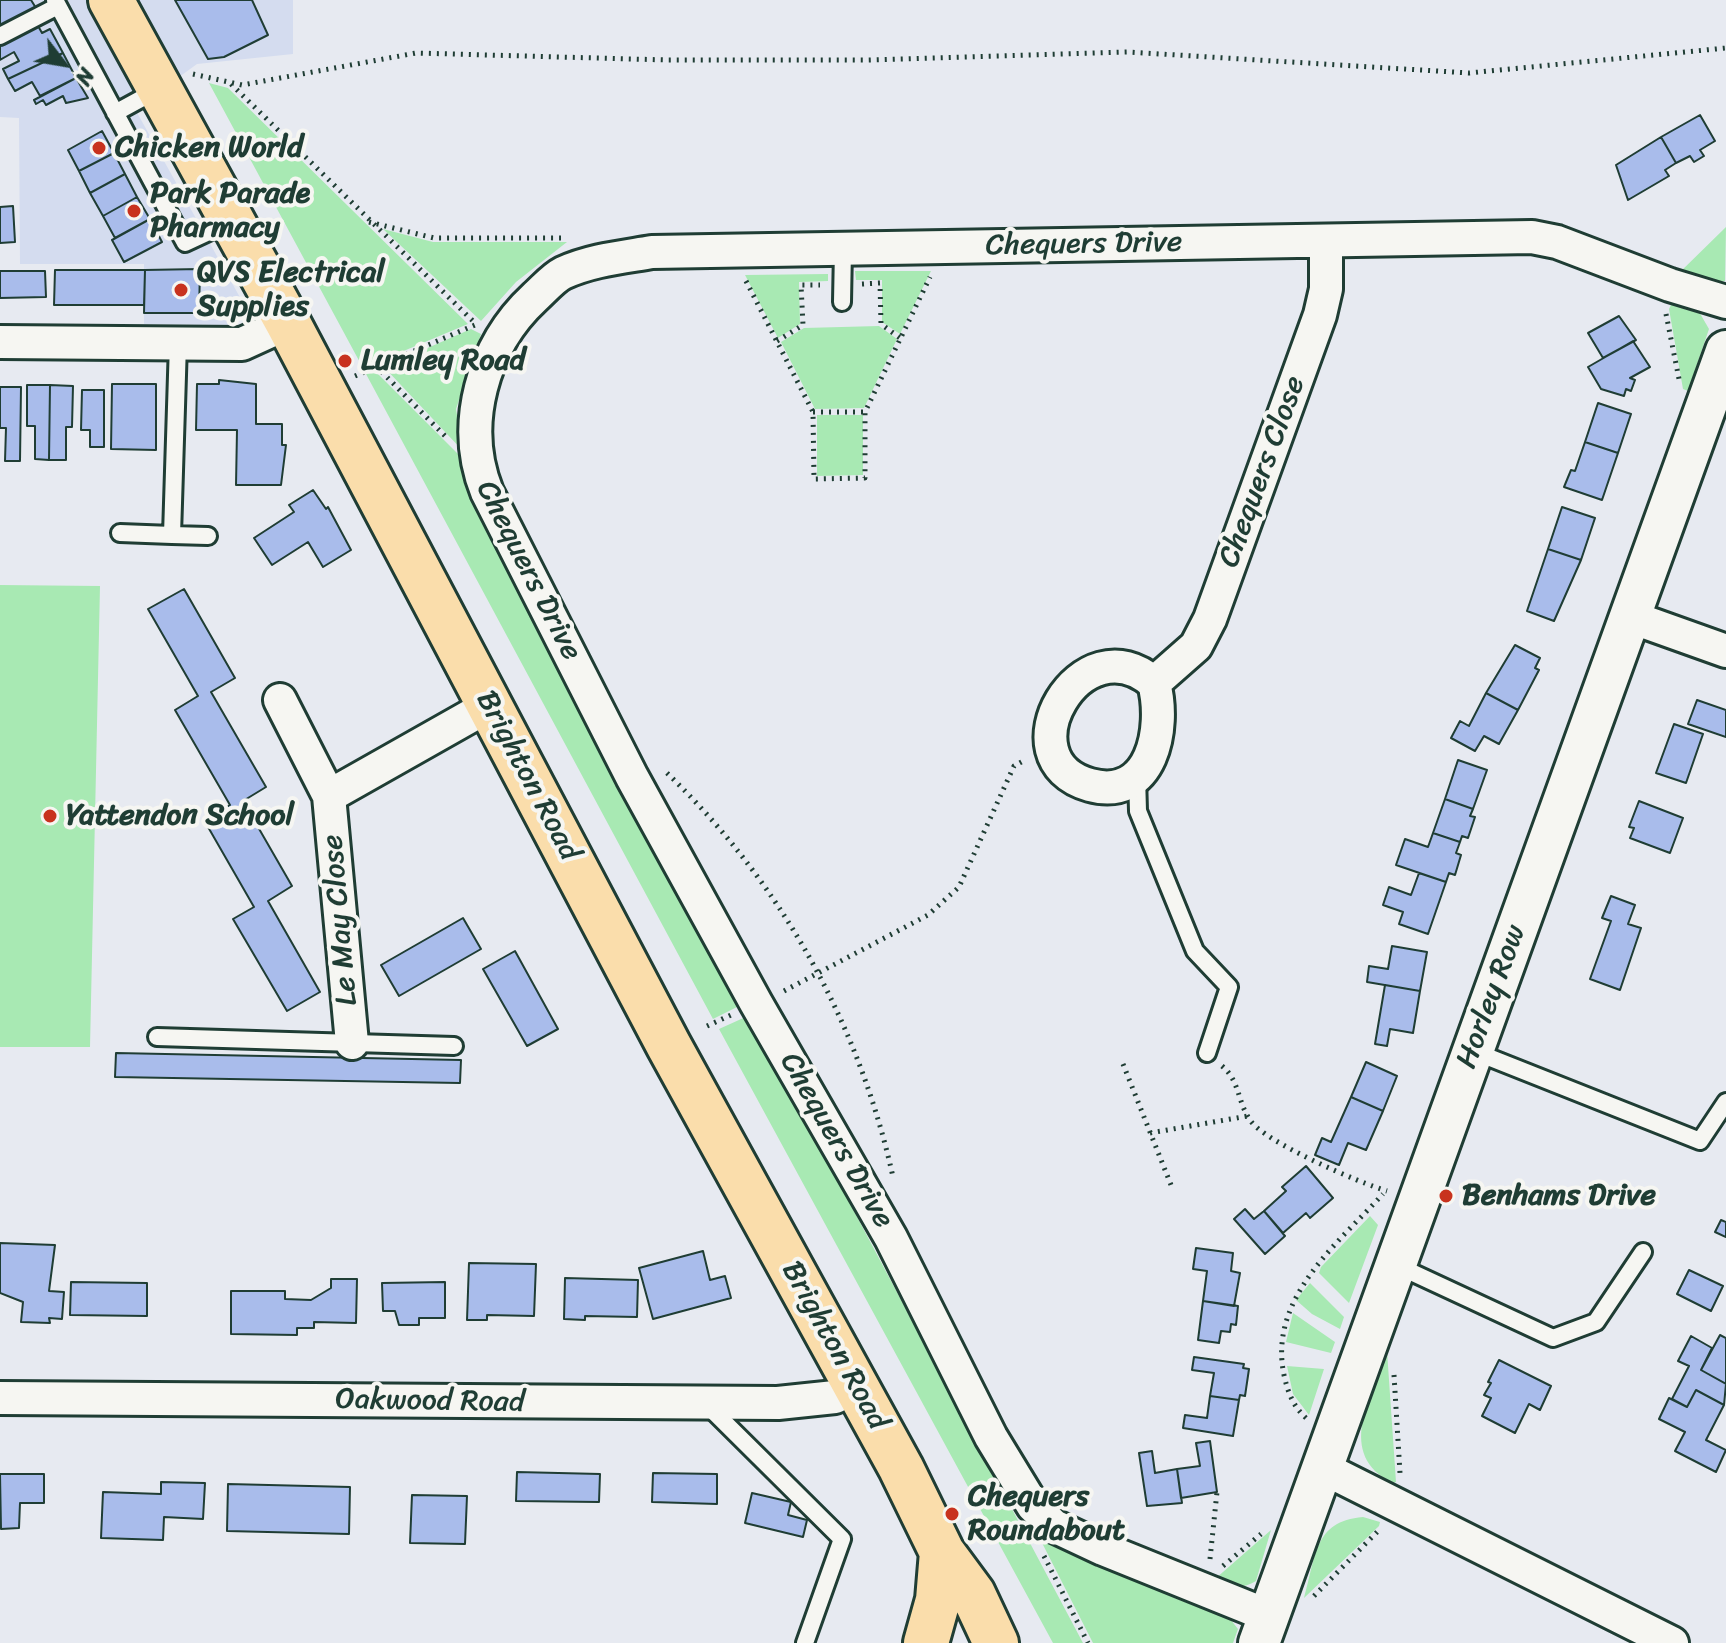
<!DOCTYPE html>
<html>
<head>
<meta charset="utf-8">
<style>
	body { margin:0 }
	#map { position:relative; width:1726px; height:1643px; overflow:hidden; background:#e7eaf1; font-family:Sriracha,sans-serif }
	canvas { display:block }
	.north { position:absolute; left:24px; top:24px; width:80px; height:80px; -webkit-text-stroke:6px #f6f6f2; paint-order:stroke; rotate:121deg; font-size:22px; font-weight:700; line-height:32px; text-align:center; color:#1f3d34 }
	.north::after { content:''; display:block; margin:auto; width:28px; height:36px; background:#1f3d34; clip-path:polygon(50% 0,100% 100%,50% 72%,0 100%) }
</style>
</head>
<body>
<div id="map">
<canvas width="1726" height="1643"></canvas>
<div class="north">N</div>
</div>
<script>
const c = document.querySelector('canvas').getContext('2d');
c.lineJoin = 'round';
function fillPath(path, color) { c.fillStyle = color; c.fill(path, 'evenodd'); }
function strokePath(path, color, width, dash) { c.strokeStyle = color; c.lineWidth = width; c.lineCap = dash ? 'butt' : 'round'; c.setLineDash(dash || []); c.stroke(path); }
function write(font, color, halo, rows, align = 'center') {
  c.font = font + ' Sriracha,sans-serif'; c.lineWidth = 8; c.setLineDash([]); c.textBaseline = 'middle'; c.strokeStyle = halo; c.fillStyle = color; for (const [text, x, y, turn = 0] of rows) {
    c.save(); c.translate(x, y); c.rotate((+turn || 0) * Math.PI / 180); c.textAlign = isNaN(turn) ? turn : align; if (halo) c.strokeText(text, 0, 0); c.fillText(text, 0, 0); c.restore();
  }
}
fillPath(new Path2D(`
	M0,0h293v54l-96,10 -62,45 107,192 -11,24 -87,-1v-60h-124l-1,-146 -19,-1z`), '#d4dcef');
fillPath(new Path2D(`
	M209,83l19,5 240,236 -105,44z
	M1726,227l-1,54 -22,3 -26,-9z
	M383,229l50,13h134l-51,40 -35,39z
	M855,271h76l-31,63 -18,-12v-42h-26z
	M828,274v7l-29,1 1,42 -22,14 -33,-63z
	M1673,301l25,9 11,19 -21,62 -5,-2 -14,-80z
	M879,326l18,13 -33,69 -49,1 -34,-67 23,-14z
	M471,329l10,5 -25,75 7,42 -79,-84z
	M375,371l90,90 280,542 -32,16 -347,-645z
	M817,415h46v60l-46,1z
	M0,585l100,1 -10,461h-90z
	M750,1015l333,628h-30l-334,-614z
	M1370,1216l8,9 -29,78 -30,-30 2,-6z
	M1310,1283l34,34 -4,12 -28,-15 -16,-14z
	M1293,1313l42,29 -4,11 -45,-11z
	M1387,1351l9,131 -3,1c-58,-28 -22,-87 -6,-132z
	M1287,1366l37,3 -15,46 -16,-21z
	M1363,1517l17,5 -1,4 -75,72c12,-40 9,-77 59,-81z
	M1271,1530l-15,51c-15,9 -27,6 -41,-2z
	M1037,1533l186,77 15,19 -5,14h-140z`), '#a8e9b3');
const building = new Path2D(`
	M0,0h31l5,8 -36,20z
	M175,0h77l16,35 -44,22 -16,2z
	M37,24l5,9 8,-4 13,24 -55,26 -5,-10 16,-8 -5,-9 -14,8v-16z
	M63,53l13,25 -36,18 -8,-14 -17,9 -7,-12z
	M76,78l12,20 -22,5 -3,-7 -17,9 -3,-5 -7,4 -2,-4z
	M1700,115l15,26 -15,9 4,6 -10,6 -4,-6 -14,7 -15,-26z
	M102,131l12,22 -35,18 -11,-21z
	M1661,137l15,26 -11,7 4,6 -41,24 -12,-35z
	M114,153l11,21 -35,19 -11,-22z
	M125,174l12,23 -34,19 -13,-23z
	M137,197l13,22 -35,19 -12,-22z
	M13,206l2,36 -15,1v-36z
	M150,219l12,23 -38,20 -12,-22z
	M200,269l-1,44h-55l1,-43z
	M55,270h90l-1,35h-90z
	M0,271h45l1,26 -46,1z
	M1619,316l17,24 -33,18 -15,-25z
	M1633,341l17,26 -20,11 5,2 -4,11 -5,-2 -2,7 -23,-7 -13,-22z
	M219,380l37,4v40h26v21h4l-5,40h-45l1,-55h-41l1,-46h22z
	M112,384h44v66l-45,-1z
	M27,385h23l-1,75 -14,-1v-33h-8z
	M50,385l23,1 -1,41h-6v33h-17z
	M0,387h21l-1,74h-15l1,-33h-6z
	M82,390h22v57h-14v-17h-9z
	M1598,403l33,11 -13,39 -33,-11z
	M1585,442l33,11 -16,47 -38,-13 7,-17 4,1z
	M313,490l13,19 2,-2 23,43 -28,17 -15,-25 -36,23 -18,-27 40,-26 -5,-7z
	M1562,507l33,11 -14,42 -33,-11z
	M1548,549l33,11 -27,61 -27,-10z
	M184,589l51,89 -24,14 55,95 -23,14 49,85 -24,15 52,91 -33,19 -54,-92 21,-12 -50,-87 26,-15 -55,-95 23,-14 -50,-87z
	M1515,645l25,13 -5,10 4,2 -21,40 -32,-17z
	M1486,693l32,17 -19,34 -15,-8 -9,15 -24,-13 9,-17 9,5z
	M1697,700l29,10v27l-38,-13z
	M1674,724l29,10 -17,49 -30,-10z
	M1458,760l29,10 -14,39 -28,-10z
	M1445,799l28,10 -3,7 5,1 -7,21 -6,-2 -2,6 -27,-9z
	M1639,801l44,17 -13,35 -40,-15 4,-10 -5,-1z
	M1433,833l27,9 -4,11 5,2 -6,20 -6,-2 -3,9 -50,-17 9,-26 23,8z
	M1419,873l27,9 -18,52 -29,-10 4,-12 -20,-7 6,-18 22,8z
	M1611,896l24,9 -7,19 13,4 -21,62 -30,-11 21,-58 -9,-3z
	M463,918l18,31 -82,47 -18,-31z
	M1392,946l35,6 -7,39 -53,-9 2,-16 19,3z
	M515,951l43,78 -31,17 -44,-77z
	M1385,985l35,6 -7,42 -23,-4 -3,17 -12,-2z
	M116,1053l345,7 -1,23 -345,-6z
	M1366,1062l31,14 -14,35 -32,-14z
	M1351,1097l32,14 -17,39 -18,-7 -9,22 -24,-10 7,-17 9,4z
	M1306,1166l27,32 -23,20 -4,-5 -23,20 -19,-22 22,-20 -4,-4z
	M1245,1209l9,10 10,-8 21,25 -20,18 -31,-35z
	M1721,1220l5,2v15l-11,-5z
	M0,1243l55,2 -6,46 15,1 -2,27 -13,-1 1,5 -29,-1 2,-20 -23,-9z
	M1196,1248l37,5 -2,18 9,2 -6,33 -31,-5 4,-30 -14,-2z
	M703,1251l7,29 15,-4 6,22 -78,21 -14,-51z
	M469,1263l67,1 -2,52 -47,-1v5h-20z
	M1689,1270l34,16 -12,25 -34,-17z
	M565,1278l73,2 -1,37 -52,-1v4l-21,-1z
	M331,1279h26l-1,44 -42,-1v6h-17v7l-66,-1v-43h54v8l26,1 20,-12z
	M71,1282l76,1v33l-77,-1z
	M445,1282v36h-26v7h-20l-4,-14h-12l-1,-28z
	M1203,1301l35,5 -2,19 -5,-1 -1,8 -9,-1 -2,12 -21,-3z
	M1720,1335l6,3v46l-25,-14z
	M1691,1336l21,12 -11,22 25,14 -2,21 -28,-15 -9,17 -15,-8 17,-33 -11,-5z
	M1194,1357l50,7 -1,4 6,1 -4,27 -5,-1 -1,5 -29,-4 4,-23 -22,-3z
	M1499,1360l52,26 -11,24 -11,-6 -14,29 -33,-17 9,-18 -7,-3 7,-12 -3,-1z
	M1696,1390l28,15 -18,35 20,10 -10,22 -41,-21 10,-19 -26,-13 10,-21 18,9z
	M1210,1396l29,4 -6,36 -50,-8 2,-13 22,3z
	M1210,1441l7,51 -36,6 -4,-29 23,-3 -4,-23z
	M1152,1451l3,22 22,-4 5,34 -35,3 -8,-53z
	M517,1472l83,2 -1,28 -83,-1z
	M653,1473l64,1v30l-65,-2z
	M0,1474h44v29h-24l-1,25 -18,1z
	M161,1482l44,1 -2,36 -39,-2 -1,23 -62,-2 2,-46 58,2z
	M228,1484l122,3 -1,47 -122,-3z
	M752,1493l39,9 -3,13 19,5 -4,17 -58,-14z
	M412,1495l55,1 -2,48 -55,-1z`);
fillPath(building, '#a9bceb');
strokePath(building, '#1f3d34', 2);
const service = new Path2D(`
	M55,0l130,243 45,-21
	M0,36l58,-30
	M115,113l44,-24
	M842,302l1,-53
	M120,533l52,2 6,-192
	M172,535l36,1
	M1137,776l1,35 57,140 34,36 -22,66
	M157,1037l297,9
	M1473,1051l227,90 26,-39
	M1396,1265l157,73 43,-16 47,-70
	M706,1404l136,135 -37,104`);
const minor = new Path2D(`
	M0,342l242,2 46,-21
	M1628,616l98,35
	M1154,683c-72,-64 -154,77 -64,102 62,17 76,-57 64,-102l42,-37 14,-27 110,-304 6,-26v-48
	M280,700l49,96 23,247
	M329,796l161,-91
	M0,1398l778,5 57,-6 21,-12
	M1323,1468l349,175
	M1269,1616l-166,-67 -49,-23 -21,-20 -42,-69 -100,-199 -135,-235 -124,-226 -145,-285c-27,-67 -5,-146 48,-195 9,-8 18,-19 28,-24 28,-13 60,-16 89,-21l880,-15 25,5 113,43 56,17`);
const tertiary = new Path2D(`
	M1259,1643l467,-1292`);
const primary = new Path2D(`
	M111,0l177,323 381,723 232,422 41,84 31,42 23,49
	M926,1643l12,-43 4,-48`);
strokePath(service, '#1f3d34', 22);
strokePath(minor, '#1f3d34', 38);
strokePath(tertiary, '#1f3d34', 46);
strokePath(primary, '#1f3d34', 50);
strokePath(new Path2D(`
	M193,74l49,11 174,-32 252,7h199l261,-8 341,21 257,-25
	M231,84l244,239
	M369,222l65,16h127
	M746,281l67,131 1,67 51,-1v-66l65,-135
	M862,284l18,-1 1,41 19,14
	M1666,314l13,65
	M777,341l26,-16 -2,-40h19
	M376,366l70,71
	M355,376l120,-51
	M813,412h52
	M667,773c114,110 192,250 226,404
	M784,991l144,-76 31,-28 55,-121 11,-6
	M707,1026l24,-11
	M1123,1064l50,126
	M1222,1066c18,15 15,35 28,54 14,22 110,63 137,71
	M1150,1133l98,-17
	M1394,1375l6,98
	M1306,1418c-13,-12 -18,-25 -22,-43 -16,-76 52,-130 99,-181
	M1044,1556l44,87
	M1210,1559l7,-67
	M1223,1566l38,-32
	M1314,1596l66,-67`), '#1f3d34', 5, [2, 6]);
strokePath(service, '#f6f6f2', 16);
strokePath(minor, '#f6f6f2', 32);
strokePath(tertiary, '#f6f6f2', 40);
strokePath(primary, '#faddab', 44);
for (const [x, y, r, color] of [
	[99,148,8,"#c8321e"],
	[134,211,8,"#c8321e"],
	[181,290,8,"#c8321e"],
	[345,361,8,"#c8321e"],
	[50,816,8,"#c8321e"],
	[1446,1196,8,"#c8321e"],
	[952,1514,8,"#c8321e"]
]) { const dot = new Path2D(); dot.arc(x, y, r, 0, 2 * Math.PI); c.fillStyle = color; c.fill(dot); strokePath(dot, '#f6f6f2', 3); }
write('bold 30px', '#1f3d34', '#f6f6f2', [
	["Chicken World",115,148],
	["Park Parade",150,194],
	["Pharmacy",150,228],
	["QVS Electrical",197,273],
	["Supplies",197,307],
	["Lumley Road",361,361],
	["Yattendon School",66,816],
	["Benhams Drive",1462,1196],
	["Chequers",968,1497],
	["Roundabout",968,1531]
], 'left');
write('30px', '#1f3d34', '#f6f6f2', [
	["Chequers Drive",1084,245,-1],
	["Chequers Close",1263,472,-70],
	["Chequers Drive",528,571,63],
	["Brighton Road",527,776,62],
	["Le May Close",341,920,-95],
	["Horley Row",1492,997,-70],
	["Chequers Drive",836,1141,60],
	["Brighton Road",834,1346,61],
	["Oakwood Road",430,1402,1]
]);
</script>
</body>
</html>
